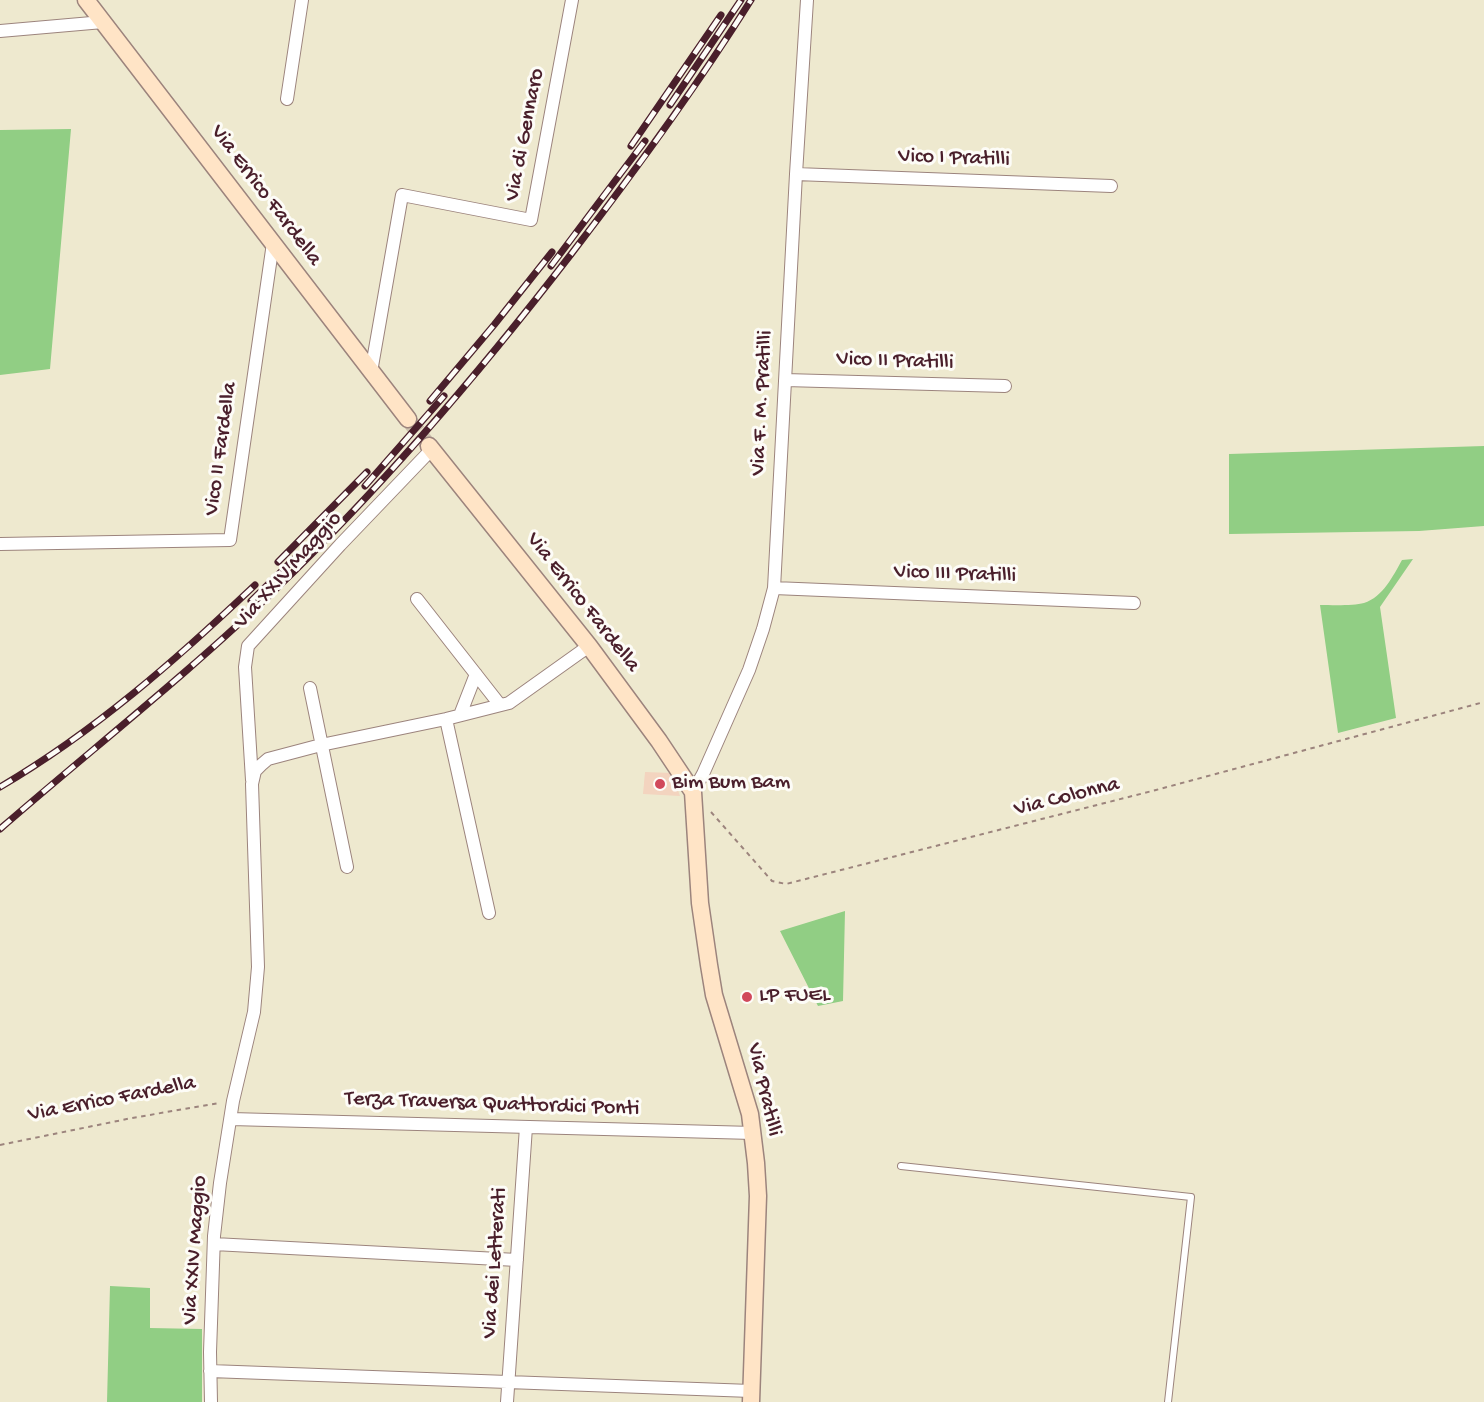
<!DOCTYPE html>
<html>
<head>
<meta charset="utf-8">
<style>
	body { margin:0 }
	canvas { display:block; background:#eee9cf }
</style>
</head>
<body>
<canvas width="1484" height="1402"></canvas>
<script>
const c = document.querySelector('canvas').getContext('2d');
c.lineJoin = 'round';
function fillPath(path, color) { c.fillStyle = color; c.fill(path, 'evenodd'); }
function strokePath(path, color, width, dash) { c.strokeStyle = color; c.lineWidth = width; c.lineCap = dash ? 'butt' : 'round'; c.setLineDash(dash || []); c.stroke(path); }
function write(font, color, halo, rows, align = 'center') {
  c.font = font + ' "Gochi Hand",sans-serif'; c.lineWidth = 6; c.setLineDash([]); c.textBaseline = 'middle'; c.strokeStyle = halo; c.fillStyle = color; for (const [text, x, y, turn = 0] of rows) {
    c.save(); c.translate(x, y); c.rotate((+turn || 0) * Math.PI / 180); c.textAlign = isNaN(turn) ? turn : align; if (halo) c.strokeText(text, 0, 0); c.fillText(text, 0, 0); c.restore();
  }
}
fillPath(new Path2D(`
	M645,772l27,1 8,23 -37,-2z`), '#f3d4bf');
fillPath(new Path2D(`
	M71,129l-21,240 -50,6v-245z
	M1484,446v80l-65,5 -190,3v-80z
	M1413,559l-33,48 16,111 -58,15 -18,-128c11,0 34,1 44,-2 19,-6 29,-27 38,-43z
	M845,911l-2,90 -25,5 -38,-75z
	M110,1286l40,2v40l52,1v73h-95z`), '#91ce84');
strokePath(new Path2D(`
	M408,419l21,27`), '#cdc1ae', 16, [16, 8]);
const lane = new Path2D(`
	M901,1166l290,31 -23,205`);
const street = new Path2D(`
	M0,31l103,-9
	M287,99l15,-99
	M796,174l315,12
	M371,372l31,-177 129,25 41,-220
	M785,380l220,6
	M0,544l230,-4 43,-297
	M774,588l360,15
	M417,599l83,106
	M310,688l37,179
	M460,715l16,-41
	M446,719l43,194
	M252,780l-7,-113 3,-21 92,-101 91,-95
	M693,792l10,-18 46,-104 14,-41 11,-41 22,-414 11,-174
	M231,1119l522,14
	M214,1244l303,16
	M210,1371l541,20
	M211,1402l-1,-50 4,-116 6,-53 13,-82 21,-89 4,-45 -6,-183 3,-13 6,-6 7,-6 53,-14 125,-26 63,-16 80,-57
	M507,1402l19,-275`);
const secondary = new Path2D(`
	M86,0l322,419
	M429,446l160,200 70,95 34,51 7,111 9,62 5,30 36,119 6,49 2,33 -7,206`);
strokePath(lane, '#9c847d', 8);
strokePath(street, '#9c847d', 14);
strokePath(secondary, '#9c847d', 19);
strokePath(new Path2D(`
	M711,812l61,69 14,3 370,-94 328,-88
	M0,1145l132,-27 87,-15`), '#9c847d', 2, [4.5, 4.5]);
strokePath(lane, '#fff', 6);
strokePath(street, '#fff', 12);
strokePath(secondary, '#ffe4c6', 16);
const rail = new Path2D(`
	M670,105l71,-105
	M631,146l90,-131
	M551,266l94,-125
	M430,401l64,-76 58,-73
	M365,486l79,-90
	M278,562l89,-90
	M251,601l43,-42
	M0,787c94,-55 176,-127 255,-202
	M0,829c92,-80 189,-156 277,-241 107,-103 204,-217 295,-335 63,-82 124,-165 179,-253`);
strokePath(rail, '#4a1f2b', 7);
strokePath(rail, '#fdfcf7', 4.5, [14]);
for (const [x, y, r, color] of [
	[660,784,6,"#d1495b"],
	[747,997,6,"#d1495b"]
]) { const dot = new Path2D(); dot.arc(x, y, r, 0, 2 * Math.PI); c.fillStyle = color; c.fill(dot); strokePath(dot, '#fdfcf7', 2); }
write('22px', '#4a1f2b', '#fdfcf7', [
	["Via di Gennaro",526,135,-79],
	["Vico I Pratilli",954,159,2],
	["Via Errico Fardella",265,196,53],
	["Vico II Pratilli",895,362,2],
	["Via F. M. Pratilli",763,403,-87],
	["Vico II Fardella",222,449,-82],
	["Via XXIV Maggio",289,571,-48],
	["Vico III Pratilli",955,575,2],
	["Via Errico Fardella",582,603,52],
	["Via Colonna",1067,798,-14],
	["Via Pratilli",763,1090,77],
	["Via Errico Fardella",112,1100,-11],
	["Terza Traversa Quattordici Ponti",492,1105,2],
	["Via XXIV Maggio",196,1250,-86],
	["Via dei Letterati",496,1263,-86]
]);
write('22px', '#4a1f2b', '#fdfcf7', [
	["Bim Bum Bam",672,784],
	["LP FUEL",759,997]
], 'left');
</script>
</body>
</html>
